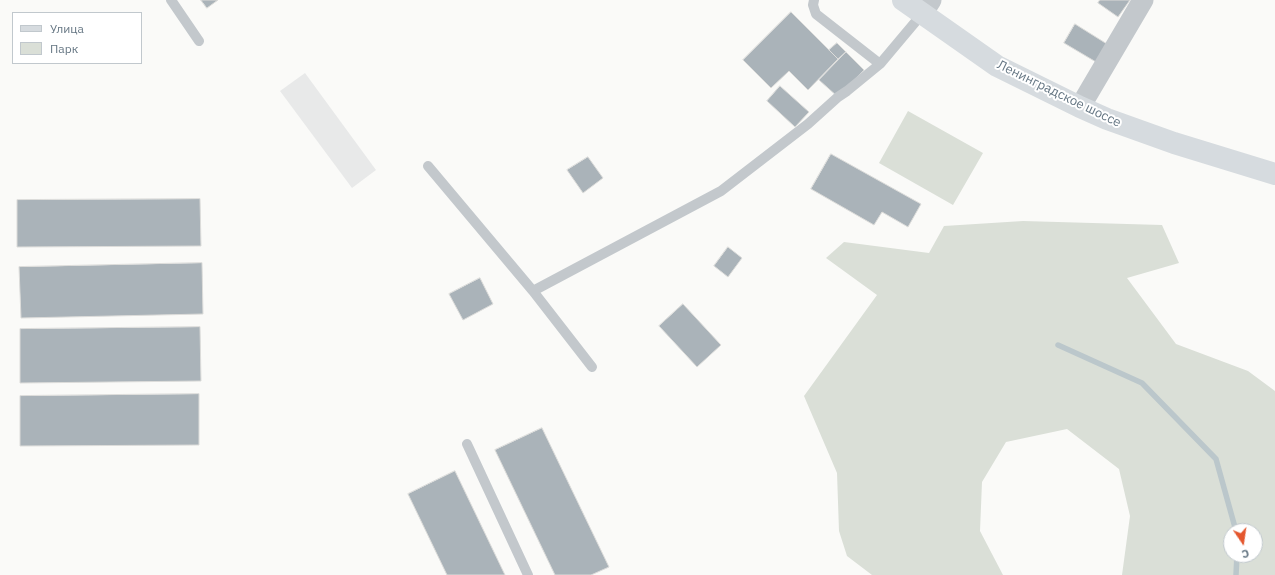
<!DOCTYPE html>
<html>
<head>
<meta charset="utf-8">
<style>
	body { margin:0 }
	#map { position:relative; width:1275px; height:575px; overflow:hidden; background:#fafaf8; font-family:"IBM Plex Sans",sans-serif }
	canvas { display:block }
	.legend { position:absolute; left:12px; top:12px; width:130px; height:52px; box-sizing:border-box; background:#fff; border:1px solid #c1c8cd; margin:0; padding:5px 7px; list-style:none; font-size:12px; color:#657683 }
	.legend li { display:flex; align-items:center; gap:8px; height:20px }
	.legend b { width:20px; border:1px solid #c1c8cd }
	.north { position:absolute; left:1223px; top:523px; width:40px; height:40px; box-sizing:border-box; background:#fff; border:1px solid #c1c8cd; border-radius:50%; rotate:167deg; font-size:11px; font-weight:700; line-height:16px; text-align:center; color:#657683 }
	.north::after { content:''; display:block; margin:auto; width:14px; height:18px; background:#e4572e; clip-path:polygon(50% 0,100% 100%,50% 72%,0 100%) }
</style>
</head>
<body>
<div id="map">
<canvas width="1275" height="575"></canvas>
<ul class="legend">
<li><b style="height:5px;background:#d6dbdf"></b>Улица</li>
<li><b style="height:11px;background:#dadfd7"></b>Парк</li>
</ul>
<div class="north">С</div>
</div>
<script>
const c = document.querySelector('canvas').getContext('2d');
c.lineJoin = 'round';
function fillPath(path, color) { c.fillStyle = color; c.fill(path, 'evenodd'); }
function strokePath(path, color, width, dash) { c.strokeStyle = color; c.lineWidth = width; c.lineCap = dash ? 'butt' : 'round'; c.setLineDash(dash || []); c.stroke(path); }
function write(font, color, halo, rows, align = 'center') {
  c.font = font + ' "IBM Plex Sans",sans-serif'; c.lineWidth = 4; c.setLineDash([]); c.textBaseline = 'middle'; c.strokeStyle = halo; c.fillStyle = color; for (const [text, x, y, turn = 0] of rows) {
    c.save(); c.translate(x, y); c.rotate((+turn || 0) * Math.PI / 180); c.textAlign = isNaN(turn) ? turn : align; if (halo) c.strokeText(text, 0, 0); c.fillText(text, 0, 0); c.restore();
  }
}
fillPath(new Path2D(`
	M305,73l71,97 -24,18 -72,-97z`), '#e8e9e9');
fillPath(new Path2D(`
	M908,111l75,42 -30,52 -74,-42z
	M1023,221l139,4 17,38 -52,15 49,66 72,27 27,20v184h-153l8,-59 -11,-47 -52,-40 -61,13 -24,40 -2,49 23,44h-131l-25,-19 -8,-25 -2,-58 -33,-77 73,-101 -51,-37 18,-16 85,11 15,-27zM1231,531h24v24h-24z`), '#dadfd7');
strokePath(new Path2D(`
	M1058,345l84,38 74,76 20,72
	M1236,575l1,-20`), '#bbc7cb', 5.5);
const building = new Path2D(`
	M201,0h17l-11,8z
	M1100,0h30l-12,17 -20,-14z
	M791,12l47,47 -30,31 -19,-19 -18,17 -28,-28z
	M1075,24l32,20 -11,18 -32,-19z
	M837,43l9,9 -8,7 -9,-9z
	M846,52l18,18 -26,27 -19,-17z
	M780,86l29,26 -14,15 -28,-26z
	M831,154l90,50 -13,23 -26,-15 -8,13 -63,-36z
	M588,157l15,21 -20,15 -16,-23z
	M200,199l1,47 -184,1v-47z
	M728,247l14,11 -14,19 -14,-11z
	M202,263l1,51 -182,4 -2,-51z
	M480,278l13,26 -30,16 -14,-26z
	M683,304l38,41 -24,22 -38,-41z
	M200,327l1,54 -181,2v-54z
	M199,394v51l-179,1v-50z
	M542,428l67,139 -18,8h-36l-60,-125z
	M455,471l50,104h-58l-39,-81z`);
fillPath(building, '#aab3b9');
strokePath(building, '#dcdcda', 1);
strokePath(new Path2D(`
	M171,0l28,41
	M814,0l-1,5 3,9 64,50
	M428,166l105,125 59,76
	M533,291l188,-100 87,-67 30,-27 9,-6 33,-27 42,-50
	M467,444l61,131`), '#c3c8cc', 10);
strokePath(new Path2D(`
	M922,14l9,-14
	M1080,107l63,-107`), '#c3c8cc', 21);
strokePath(new Path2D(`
	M903,0l94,66 83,41 27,12 67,24 101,31`), '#d6dbdf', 22);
write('13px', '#657683', '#fff', [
	["Ленинградское шоссе",1059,94,26]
]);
</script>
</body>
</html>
